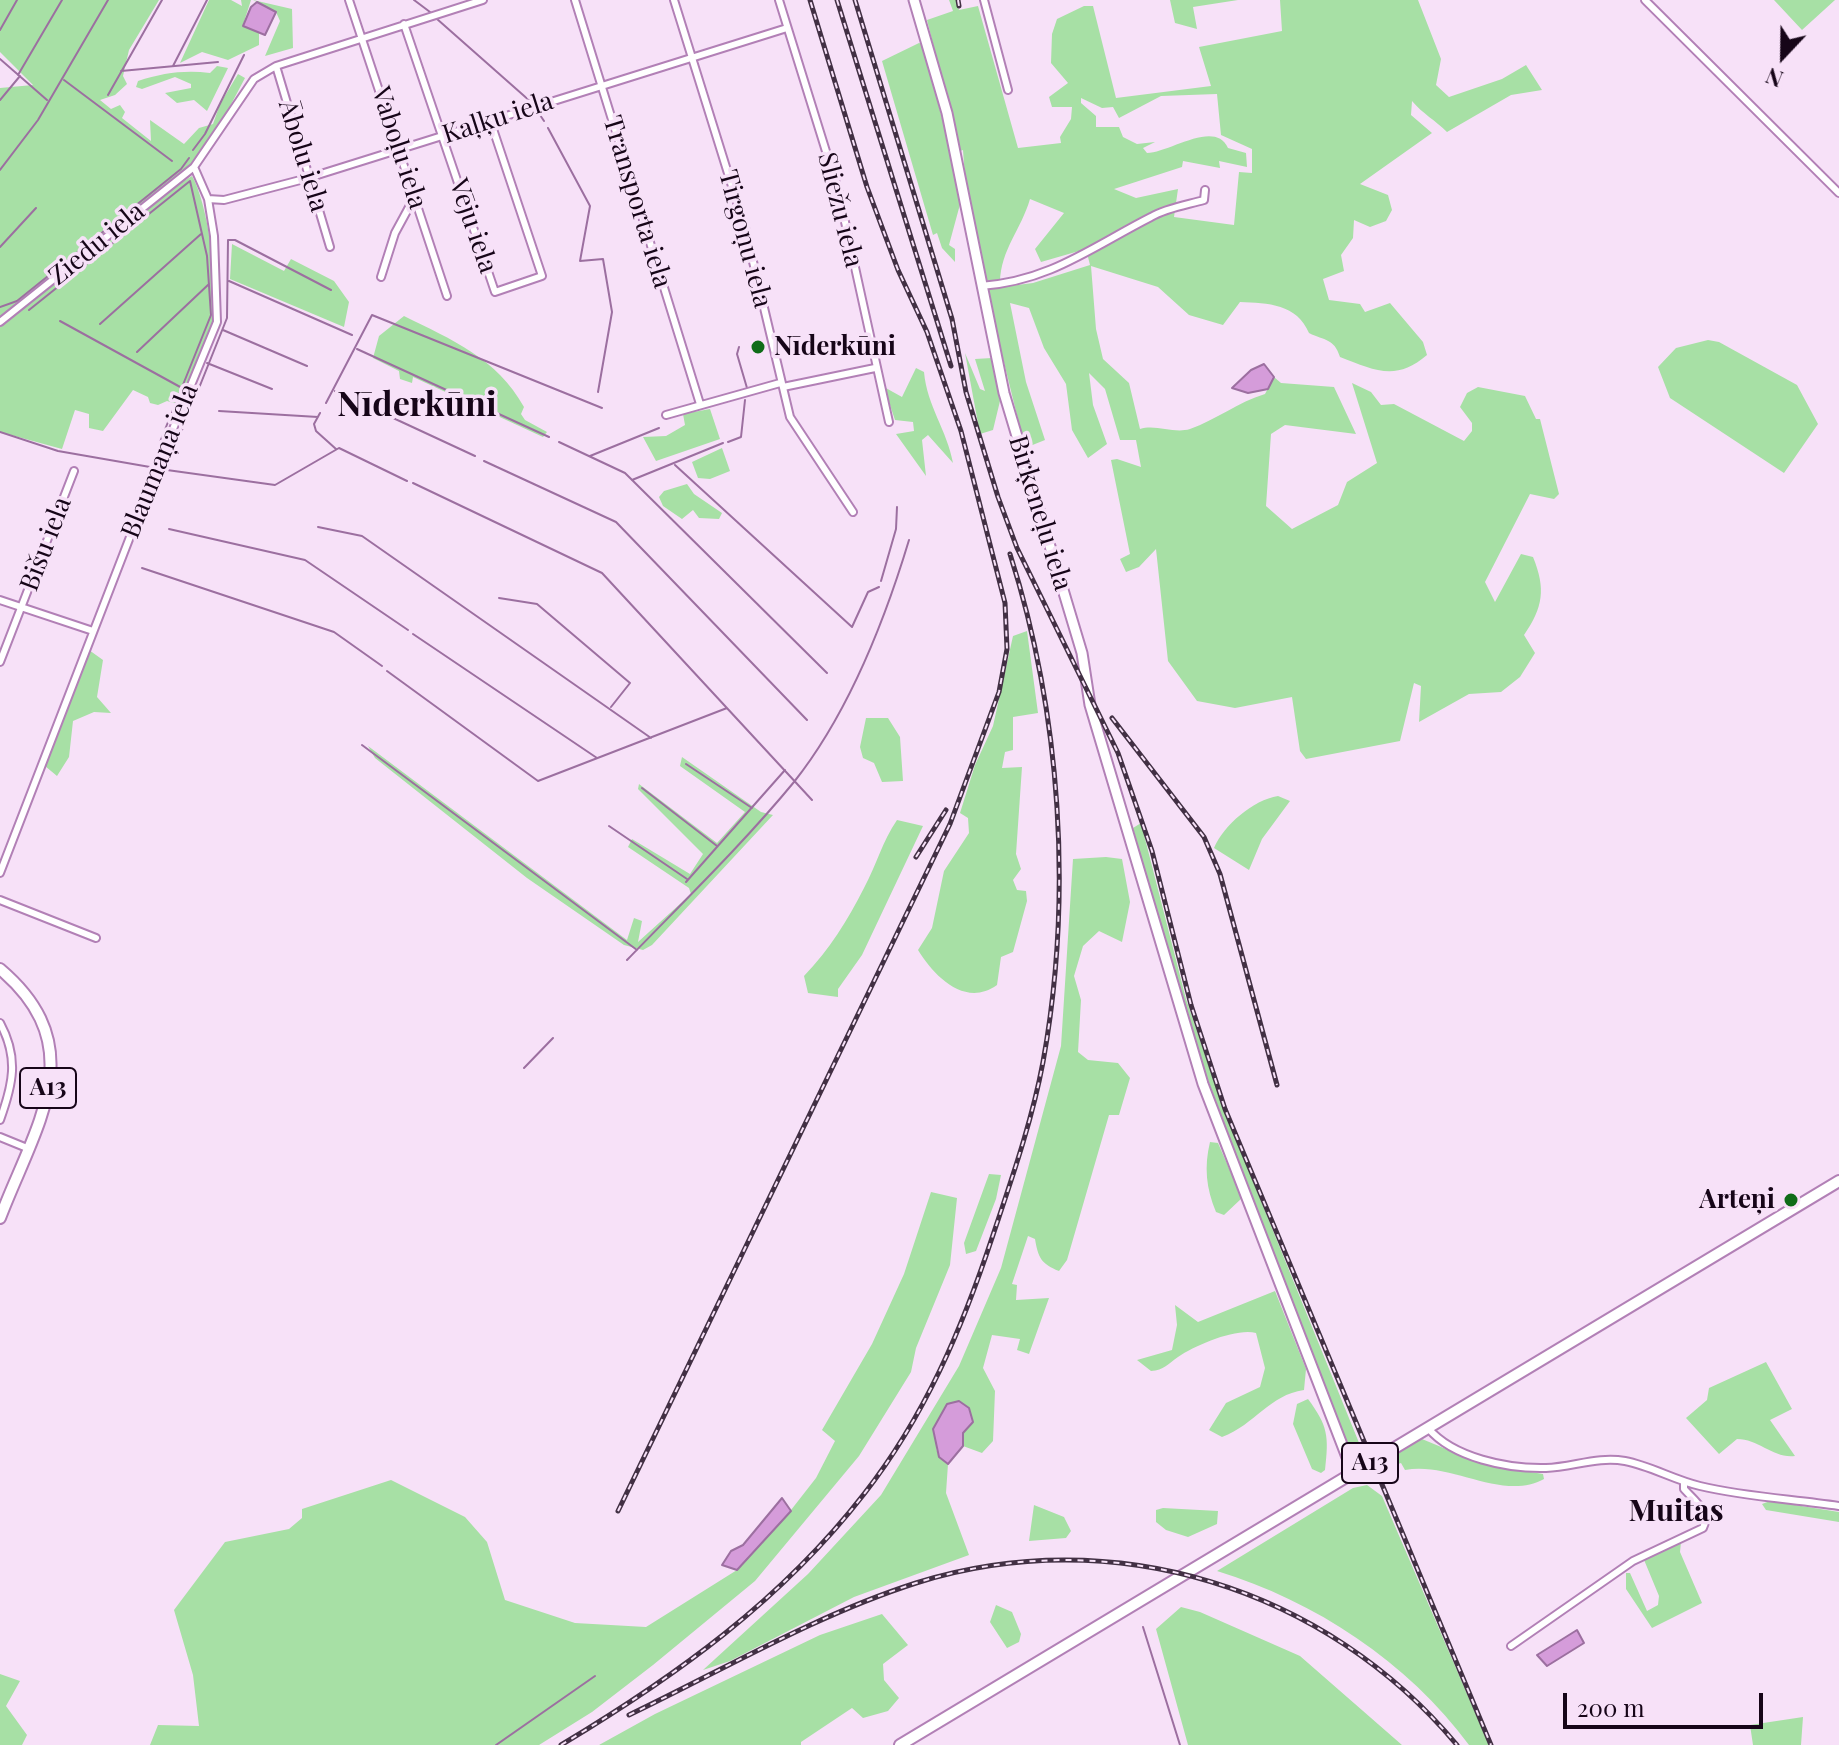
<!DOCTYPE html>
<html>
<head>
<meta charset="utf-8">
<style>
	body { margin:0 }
	#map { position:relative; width:1839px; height:1745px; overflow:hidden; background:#f7e1f8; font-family:"Playfair Display",serif }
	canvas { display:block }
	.north { position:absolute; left:1743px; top:16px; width:80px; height:80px; -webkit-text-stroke:6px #f7e1f8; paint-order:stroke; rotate:202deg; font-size:22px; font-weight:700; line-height:32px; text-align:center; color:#160518 }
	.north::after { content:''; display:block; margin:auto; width:28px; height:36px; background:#160518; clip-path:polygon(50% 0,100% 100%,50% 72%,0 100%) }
	.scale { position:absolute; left:1563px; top:1693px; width:200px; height:36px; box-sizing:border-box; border:4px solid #160518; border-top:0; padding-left:10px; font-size:24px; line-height:28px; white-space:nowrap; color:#160518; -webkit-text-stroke:6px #f7e1f8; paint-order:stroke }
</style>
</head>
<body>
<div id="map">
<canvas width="1839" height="1745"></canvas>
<div class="north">N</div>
<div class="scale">200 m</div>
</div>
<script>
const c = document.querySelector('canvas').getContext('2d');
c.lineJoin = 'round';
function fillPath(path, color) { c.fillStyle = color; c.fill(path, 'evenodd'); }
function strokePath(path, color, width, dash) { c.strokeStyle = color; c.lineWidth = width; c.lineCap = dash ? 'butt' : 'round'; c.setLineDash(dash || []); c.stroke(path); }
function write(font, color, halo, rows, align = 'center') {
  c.font = font + ' "Playfair Display",serif'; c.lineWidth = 7; c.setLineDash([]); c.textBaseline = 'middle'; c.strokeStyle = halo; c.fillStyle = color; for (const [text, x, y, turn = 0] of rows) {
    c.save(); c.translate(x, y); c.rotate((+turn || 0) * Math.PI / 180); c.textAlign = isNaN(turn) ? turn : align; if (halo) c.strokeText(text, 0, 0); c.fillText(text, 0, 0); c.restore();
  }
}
fillPath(new Path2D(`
	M0,0h159l-30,50 -6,26 4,8 -12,11 -15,5 11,9 9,-4 5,7 -3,6 29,23 -1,-21 34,24 15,-16 14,-4 7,-20 18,-30 7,4 -26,49 -29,39 -190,153v-231l33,-3 -33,-33z
	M209,0h22l11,6 -1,-6h10l-8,25 16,8v12l-31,15 -26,-8 -22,11z
	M253,0l39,9 1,39 -28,8 15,-35 -4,-9z
	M949,0h7l3,10 19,-4 40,142 43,-5 -1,-6 11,-18 1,-12h-20l-3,-10 19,-14 -17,-20 1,-29 5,-15 27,-13h9l23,92 95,-12 -12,-39 83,-16 -2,-31h138l23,59 -5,26 13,12 53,-18 24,-14 16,25 -31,5 -64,37c-12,-12 -24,-18 -35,-31l-1,14 21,18 -72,51 28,11 4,15 -6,11 -16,6 -16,-7 -1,18 -12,17 3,16 -21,8 6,21 31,4 5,8 25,-9 33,39 4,13c-31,27 -53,15 -87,2 -6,-19 -15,-16 -31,-24 -12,-29 -41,-30 -69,-31l-17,23 -34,-10 -31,-28 -67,-21 5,63 7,30 26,24 11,46c16,-5 34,5 50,0 26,-9 48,-27 75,-35l9,-17 7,6 53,4 22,47 -71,-9 -14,9 -5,72 26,23 46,-24 9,-23 30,-19 -25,-80 19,9 10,13 13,-1 70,37 8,-10v-8l-12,-16 7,-14 11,-6 47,9 11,23h4l19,75 -5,5 -24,-5 -45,88 10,20 26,-48 12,3c13,32 10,50 -9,78l11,18 -15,24 -19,15 -32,2 -50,28 2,-36 -7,-3 -14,58 -94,18 -6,-8 -8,-54 -57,11 -38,-7 -29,-40 -12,-112 -17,18 -13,5 -6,-13 10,-5 -19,-94 6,-1 24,8 -5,-27h-16l-15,-51 -16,-16 4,32 14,39 -19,14 -16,-28 -6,-46 -22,-36 -15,-40 -19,-5 16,79 19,58 -20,8 -39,-159 47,-6 57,-18 -4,-16 -45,13 -6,-13 29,-36 -34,-14c-9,31 -29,50 -30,83l-17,-2 -18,-102 -2,-28 -3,1 -33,-131 26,-9zM1217,94l4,41 31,14v24l-13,-1 -5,53 -60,-8 4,-28 -42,9 -22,-9 68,-22 1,-6 37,7 -1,-7 28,6 -1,-14 -18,-5c-13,-29 -59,5 -81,5l-4,-5 12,-6 -18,2 -14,-7 -4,-10h-23v-11l-15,-13v-5l21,10 11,-1 6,11 42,-22z
	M1170,0h68l-45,7 4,22 -22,-6z
	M1774,0h61l-33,30z
	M919,43l4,1 39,153 -13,48 6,4v13l-13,-14 -5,-15 -4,2 -51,-174z
	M217,66l11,2 -21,43 -13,-11 -17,3 -12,-10 26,-5v-4l-16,-7 -33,12 -6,-2 2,-6c25,-8 46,-11 72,-8z
	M192,176c16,28 25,102 22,135 -2,31 -23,66 -34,94l-13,-4 -9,4 -8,-2 -2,-6 -15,-7 -30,41 -14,-3v-14l-14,-4 -13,39 -62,-17v-106l166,-134z
	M232,244l52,27 7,-12 43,22 15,21 -5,25 -114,-48z
	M404,316c48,24 93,42 120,91l-3,7 4,6 22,12 -4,5 -130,-60 -1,6 -12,-4 -1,-8 -26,-13 6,-22z
	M1708,340l11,2 78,43 21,39 -34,49 -114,-75 -12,-31 18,-19z
	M965,353l15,36 5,2 -10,-32 17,-1 8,43 -7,29 -13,4z
	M916,368l8,4c3,34 23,58 29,91l-25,-28 -6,5 4,36 -30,-42 18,-3 -1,-9 -18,-2 -11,-33 18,10z
	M710,409l10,30 -64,22 -13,-24 23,-1 19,-11 -2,-11z
	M722,448l8,23 -20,8 -12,-1 -6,-16z
	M687,484l7,10 28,19 -3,6 -20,-1 -6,-8 -11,9 -19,-13 -4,-9 5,-6z
	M1027,631l11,82 -25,4v33l-8,2 -3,16 20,-1 -6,87 5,15 -8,11 4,10 9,1 1,10 -14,51 -12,5 -4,28c-32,23 -63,-9 -79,-35l14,-22 12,-57 25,-38 -1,-15 -8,-5 15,-48 18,-39 20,-90z
	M89,650l14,10 -6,37 14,16 -17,-1 -21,9 -4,36 -12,19 -12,-10z
	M866,718h22l12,19 3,44 -21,1 -8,-19 -11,-5 -3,-11z
	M368,746l259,194 7,-22 8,3 -4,21 53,-48 -2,-6 -61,-41 4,-8 58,35 13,-20 -65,-65 1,-5 78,59 28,-31 -65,-46 2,-9 79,55 12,3 -121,130 -9,5 -19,-5 -97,-67 -152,-120z
	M1278,796l12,5 -28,38 -13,31 -35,-22c10,-23 39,-48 64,-52z
	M897,820l26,6 -61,129 -24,34v8l-30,-4 -4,-17c26,-27 43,-55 60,-88 13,-24 18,-46 33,-68z
	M1141,823l45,176 36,106 144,355 -15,-4 -4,-9 -161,-425 -53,-194z
	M1106,857l16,2 8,43 -8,40 -23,-11 -16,15 -9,30 7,24 -3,52 10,8 30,3 12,15 -11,37h-10l-42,145 -8,11c-18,-7 -21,-14 -24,-32l-7,-3 -16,48 5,1 -1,15 33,-2 -20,56 -12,-4 3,-11 -28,-4 -9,33 12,23 -2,50 -11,12 -19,-7v-13l-25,4c-4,13 -1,19 10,27l-2,29 23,62 -115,42 -124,64 -27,9 105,-96 73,-79 78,-129 42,-98 60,-222 12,-187z
	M1210,1142l8,1 24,55 -18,17 -8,-3c-10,-24 -12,-45 -6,-70z
	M989,1174l12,1 -5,24 -20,52 -10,3 -2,-11z
	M931,1192l26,6 -7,67 -34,83 -5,24 -52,84 -104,125 -102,84 -61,47 -53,33h-389l8,-20 41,1 -6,-51 -19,-65 51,-68 64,-13 13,-11v-9l89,-29 74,37 22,25 18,58 70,23 71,4 91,-57 54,-60 25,-32 19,-37 -13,-11 50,-86 32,-70z
	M1275,1291l31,78 -2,21c-35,5 -48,34 -82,47l-13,-7 17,-27 34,-16 5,-19 -9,-35c-20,-5 -60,12 -78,24 -10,7 -14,13 -27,14l-14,-11 35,-10 5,-25 -2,-20 23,17z
	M1766,1362l26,47 -22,11 25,36c-21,3 -36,-17 -58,-17l-18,15 -33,-36 21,-18 2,-12z
	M1308,1399c20,27 21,37 17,71l-4,3 -9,-4 -19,-45 4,-20z
	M1422,1439l60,25 61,10 1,5c-41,23 -94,-18 -139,-9l-4,-7 -20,7 -5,-5z
	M1367,1485l15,11 107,249h-20c-61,-83 -154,-144 -252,-174l136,-83z
	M1770,1501l69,11v10l-73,-12 -4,-6z
	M1034,1505l30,12 7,14 -5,7 -37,3z
	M1163,1508l55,3 -1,13 -29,13 -22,-7 -10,-8v-12z
	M1674,1537l7,5 -1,10 22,51 -50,25 -26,-39v-16h4l17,38 11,-6 1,-9 -17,-41z
	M996,1605l16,7 9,22 -2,8 -12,6 -17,-26z
	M1181,1607l19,5 100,44 102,89h-214l-32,-116z
	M882,1614l26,31 -25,19 1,16 15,18 -11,13 -25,7 -11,-10 -51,34v3h-202l56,-31 165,-79z
	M0,1674l20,7 -14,25 21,29 -5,10h-22z
	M1803,1717l-2,28h-48l-3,-20z`), '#a7e0a5');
const water = new Path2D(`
	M257,2l19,10 -11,23 -22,-9 8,-19z
	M1264,364l10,13 -6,12 -20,4 -16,-5 19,-18z
	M959,1401l10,7 4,14 -10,11v13l-15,18 -9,-7 -6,-28 14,-25z
	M782,1498l9,13 -54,59 -15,-5 9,-14 12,-6z
	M1577,1630l7,13 -37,23 -10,-11z`);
fillPath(water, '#d59cda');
strokePath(water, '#9c6fa0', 2);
strokePath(new Path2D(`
	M414,0l16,12
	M437,19l94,83
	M0,30l17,-30
	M0,59l47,41
	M173,66l34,-66
	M121,71l97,-9
	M18,75l44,-75
	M64,80l108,81
	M108,95l54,-95
	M0,100l20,-24
	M540,115l4,6
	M548,128l42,78 -10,55 23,-2 9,53 -14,80
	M193,150l12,-16 39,-79
	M0,170l38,-50 70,-120
	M0,247l36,-39
	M229,281l123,54
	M0,307l17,-6 164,-132 8,-11
	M29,310l161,-129 17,75 4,59 -51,127
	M60,321l122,67
	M100,324l101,-90
	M223,330l84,36
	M739,347l-2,7 10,34
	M357,349l192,88
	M137,352l72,-68
	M207,363l65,26
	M335,391l140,65
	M326,403l46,-88 230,93
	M191,408l36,-90 1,-78h7l96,50
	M219,411l99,6
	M320,413l-6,11 2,7 20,18
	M187,417l-20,53 108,15 64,-37 68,33
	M0,432l58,19 92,16
	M559,442l66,31 202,200
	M728,442l13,-5 4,-37
	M590,456l69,-28
	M484,461l132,61 191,198
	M675,465l177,162 16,-35 11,-5
	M632,480l91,-37
	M413,483l189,90 210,227
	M318,527l44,9 289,202
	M169,529l136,31 103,70
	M142,568l192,64 48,34
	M881,581l15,-52 1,-22
	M499,598l38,6 93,79 -19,24
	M413,634l184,124
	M387,671l151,110 189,-73
	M362,745l275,205
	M686,764l66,44
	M642,788l75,58
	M609,826l78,53
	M686,882l99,-112
	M627,960c56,-58 116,-116 167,-178 54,-68 90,-159 115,-242
	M524,1068l29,-30
	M1143,1627l37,118
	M496,1745l99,-69`), '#9c6fa0', 2);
const street = new Path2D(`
	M349,0l98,296
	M575,0l125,404
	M674,0l71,228 45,189 63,95
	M779,0l59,190 51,232
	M984,0l24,90
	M1645,0l194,193
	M404,24l91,268 47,-16 -52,-156
	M276,66l54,181
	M208,199l16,1 84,-22 479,-150
	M381,277l14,-44 19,-35
	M981,286c69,-5 111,-39 170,-69 15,-9 35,-12 53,-17l1,-10
	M0,322l194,-155
	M783,387l92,-19
	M666,415l114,-32
	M0,600l93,31
	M0,662l74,-191
	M0,873l152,-393 65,-158 -3,-86 -6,-37 -14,-32 60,-88 22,-13 207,-66
	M0,900l96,38
	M0,1023c19,35 13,61 0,97
	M0,1137l27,11
	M1428,1428c25,30 80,41 118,40 27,-1 52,-12 79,-7 26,5 49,19 75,25 46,11 93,13 139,20
	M1511,1646l122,-85 70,-33c8,-16 -9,-28 -19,-39v-7`);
const secondary = new Path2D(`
	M914,0l33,113 57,280 78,260 8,52 113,379 150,389`);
const primary = new Path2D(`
	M0,969c93,79 36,155 0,249
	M900,1745l939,-564`);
strokePath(street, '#b280b6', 10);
strokePath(secondary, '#b280b6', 13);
strokePath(primary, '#b280b6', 14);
strokePath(street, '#fff', 6);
strokePath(secondary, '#fff', 9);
strokePath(primary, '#fff', 10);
const rail = new Path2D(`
	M837,0l114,366
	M855,0l97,319 14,73 32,105 19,51 101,205 34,98 39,154 34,104 266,636
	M958,0l1,6
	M1112,718l92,119 16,37 57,211
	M916,857l30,-47
	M618,1511l332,-687 49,-132 8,-43 -2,-46 -44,-172 -34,-99 -29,-62 -31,-83 -57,-187
	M629,1715c94,-45 187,-100 287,-132 197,-62 410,5 541,162
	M561,1745c115,-69 220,-144 303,-251 61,-78 98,-165 129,-259 19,-57 39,-114 50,-173 30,-166 18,-348 -33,-508`);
strokePath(rail, '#423044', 5);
strokePath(rail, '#f7e1f8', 2, [6]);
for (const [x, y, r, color] of [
	[758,347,8,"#0f6c18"],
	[1791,1200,8,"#0f6c18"]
]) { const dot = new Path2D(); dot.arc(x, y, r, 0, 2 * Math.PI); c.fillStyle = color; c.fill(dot); strokePath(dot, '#f7e1f8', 3); }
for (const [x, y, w] of [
	[48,1088,56],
	[1370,1463,56]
]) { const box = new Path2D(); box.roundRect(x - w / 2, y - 20, w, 40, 6); c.fillStyle = '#f7e1f8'; c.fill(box); strokePath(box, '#160518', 2); }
write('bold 24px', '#160518', null, [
	["A13",48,1088],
	["A13",1370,1463]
]);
write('26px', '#160518', '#f7e1f8', [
	["Kaļķu iela",498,118,-18],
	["Vaboļu iela",399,148,72],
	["Ābolu iela",303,156,73],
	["Transporta iela",637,202,73],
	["Sliežu iela",840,210,76],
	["Vēju iela",473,226,71],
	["Tirgoņu iela",745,239,75],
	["Ziedu iela",97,244,-39],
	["Blaumaņa iela",160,461,-68],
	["Birķeneļu iela",1040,513,73],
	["Bišu iela",46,544,-69]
]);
write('bold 26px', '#160518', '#f7e1f8', [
	["Nīderkūni",774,347],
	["Arteņi",1775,1200,"right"]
], 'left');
write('bold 30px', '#160518', '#f7e1f8', [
	["Muitas",1676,1512]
]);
write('bold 34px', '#160518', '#f7e1f8', [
	["Nīderkūni",417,405]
]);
</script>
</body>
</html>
